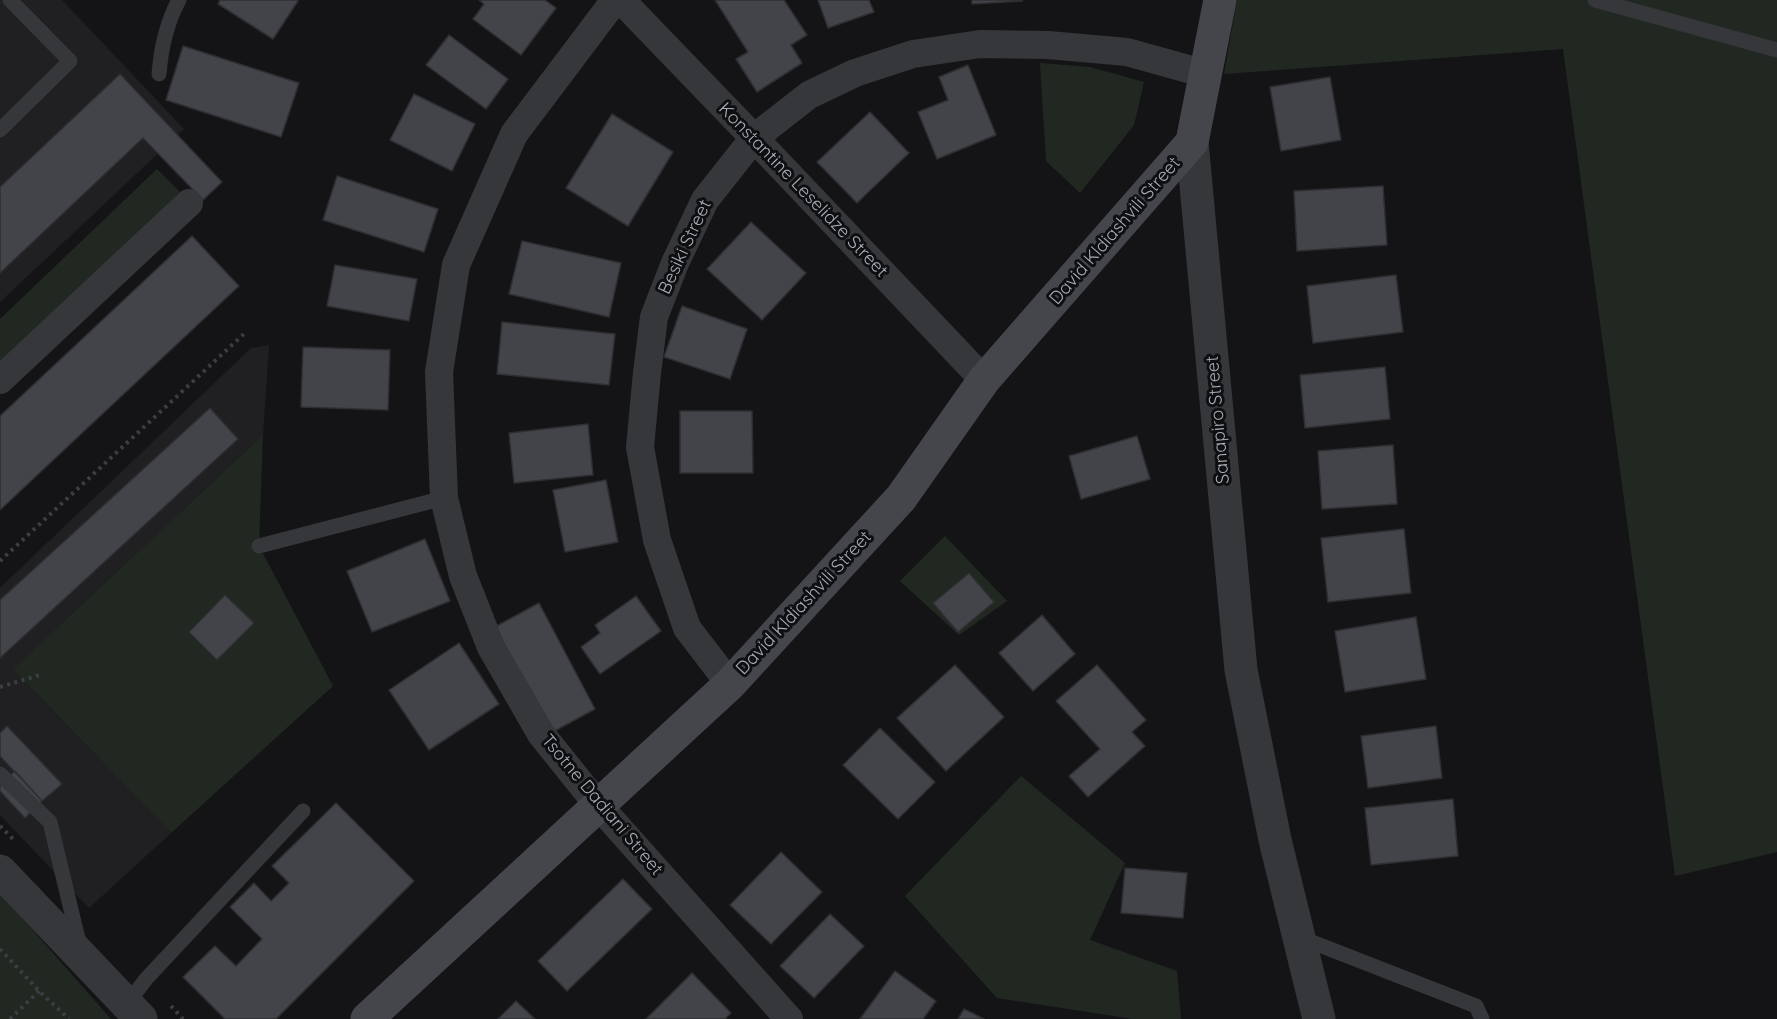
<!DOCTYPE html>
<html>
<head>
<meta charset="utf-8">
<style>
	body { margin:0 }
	canvas { display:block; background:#141416 }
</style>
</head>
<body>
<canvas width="1777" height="1019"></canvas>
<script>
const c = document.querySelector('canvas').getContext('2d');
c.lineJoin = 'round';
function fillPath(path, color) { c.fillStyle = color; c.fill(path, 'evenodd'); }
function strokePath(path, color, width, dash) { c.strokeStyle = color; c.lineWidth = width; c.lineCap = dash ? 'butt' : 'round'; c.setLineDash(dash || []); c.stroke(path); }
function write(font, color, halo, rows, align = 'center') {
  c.font = font + ' Quicksand,sans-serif'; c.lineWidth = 6; c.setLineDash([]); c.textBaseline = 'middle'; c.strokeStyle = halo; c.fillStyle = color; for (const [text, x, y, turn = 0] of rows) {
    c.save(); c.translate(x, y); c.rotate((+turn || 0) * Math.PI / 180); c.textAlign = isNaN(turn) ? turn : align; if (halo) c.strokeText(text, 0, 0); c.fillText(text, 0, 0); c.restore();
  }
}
fillPath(new Path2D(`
	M0,0h62l122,129 -184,173z
	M269,345l-6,90 -250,234 158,164 -82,75 -89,-93v-227l251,-240z`), '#202023');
fillPath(new Path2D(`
	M1237,0h540v852l-102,24 -112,-827 -339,25z
	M1040,63l50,4 54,15 -10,43 -54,68 -34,-32z
	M157,169l23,23 -180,172v-45z
	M263,435l-4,111 74,140 -162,147 -158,-164z
	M945,536l62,65 -48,34 -59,-54z
	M1021,776l104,87 -35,77 87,31 4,48h-48l-136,-21 -92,-102z
	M0,893l111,126h-111z`), '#212821');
const building = new Path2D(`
	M220,0h76l2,1 -25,38 -55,-35z
	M479,0h66l11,8 -35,47 -48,-36 11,-15z
	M715,0h69l23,35 -16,10 11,18 -45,29 -21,-33 12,-7z
	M818,0h51l5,12 -46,16z
	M972,0h50v1l-50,3z
	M449,35l59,44 -22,30 -60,-44z
	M183,46l116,37 -18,54 -115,-37z
	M968,65l28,70 -59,24 -19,-47 30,-12 -9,-23z
	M120,74l102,108 -19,18 -60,-62 -143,135v-86z
	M1330,77l11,63 -60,11 -11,-64z
	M414,94l61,30 -23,47 -62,-31z
	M870,112l39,41 -52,50 -40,-41z
	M612,114l61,38 -45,74 -62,-38z
	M337,176l101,33 -14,43 -101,-32z
	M1383,186l4,59 -90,6 -3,-60z
	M751,222l55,51 -44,47 -55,-51z
	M192,236l47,50 -239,224v-94z
	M522,241l99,22 -12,54 -100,-23z
	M335,265l82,14 -8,42 -82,-15z
	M1396,275l7,57 -90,11 -6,-57z
	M682,306l65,23 -17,50 -66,-22z
	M502,322l113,12 -6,51 -112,-11z
	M303,347l87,3 -2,60 -87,-3z
	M1385,367l5,52 -85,9 -5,-53z
	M210,408l28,31 -238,219v-58z
	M680,411h72l1,62h-73z
	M588,424l5,51 -79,8 -5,-50z
	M1137,436l13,43 -69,20 -12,-43z
	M1393,445l4,59 -75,5 -4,-58z
	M606,480l12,62 -53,10 -12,-62z
	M1404,529l7,64 -83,9 -7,-64z
	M425,539l25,62 -78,31 -25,-61z
	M969,573l25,29 -36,30 -25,-29z
	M225,595l29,28 -37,37 -28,-28z
	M636,596l25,35 -61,43 -19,-27 19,-14 -5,-8z
	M539,603l56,106 -46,25 -56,-106z
	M1042,615l33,39 -42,37 -34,-38z
	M1416,617l10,62 -81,13 -10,-61z
	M459,643l40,61 -70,46 -40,-60z
	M955,665l49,52 -58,54 -49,-53z
	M1097,665l49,55 -14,12 13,14 -57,51 -19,-21 31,-27 -44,-48z
	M7,726l55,58 -20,17 -42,-45v-23z
	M1436,726l6,52 -74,10 -7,-52z
	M880,728l55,54 -37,37 -55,-54z
	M15,771l27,30 -17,17 -25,-27v-6z
	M1453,799l5,57 -87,9 -6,-57z
	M336,803l78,78 -138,138h-51l-42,-42 32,-31 21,20 26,-27 -32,-32 24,-24 17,18 18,-18 -17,-17z
	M781,852l41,40 -51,52 -41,-39z
	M1125,868l62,5 -4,45 -62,-5z
	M623,879l29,30 -85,82 -29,-30z
	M830,914l34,32 -50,52 -34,-32z
	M895,971l41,30 -13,18h-63z
	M692,973l39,40 -6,6h-79z
	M516,1001l19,18h-37z
	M964,1009l20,10h-26z`);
fillPath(building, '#434449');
strokePath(building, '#2e2f32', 1.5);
strokePath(new Path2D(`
	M0,561l246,-229
	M0,687l43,-13
	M0,826l16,16
	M0,949l39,42 30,28
	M171,1006l12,13
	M10,1019l29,-28`), '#3b3e42', 4, [3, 4.5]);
strokePath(new Path2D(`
	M1595,0l182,50
	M159,74c2,-25 8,-52 20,-74
	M0,130l70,-69 -60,-61
	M259,546l185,-48
	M0,774l50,48 29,121
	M1299,937l177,69 6,13
	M127,1004l19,-25 157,-168`), '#35373b', 15);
strokePath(new Path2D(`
	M615,0l-101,134 -58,131 -17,107 5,126 19,78 28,71 50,87 57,71 191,214
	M621,0l133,138 230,242
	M0,380l189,-177
	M730,684l-43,-56 -30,-88 -17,-93 7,-74 7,-56 21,-54 30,-63 49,-62 55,-43 46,-22 58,-19 67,-10 68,1 79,7 79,22`), '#35373b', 28);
strokePath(new Path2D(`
	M1192,142l49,528 34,170 44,179
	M0,871l141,148`), '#35373b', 33);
strokePath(new Path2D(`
	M367,1019l363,-335 171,-186 83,-118 208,-238 28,-142`), '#44464b', 33);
write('18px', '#a7acb5', '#0f0f11', [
	["Konstantine Leselidze Street",803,190,46],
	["David Kldiashvili Street",1115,231,-49],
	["Besiki Street",685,247,-65],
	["Sanapiro Street",1218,420,-95],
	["David Kldiashvili Street",804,603,-47],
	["Tsotne Dadiani Street",602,805,50]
]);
</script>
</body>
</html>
